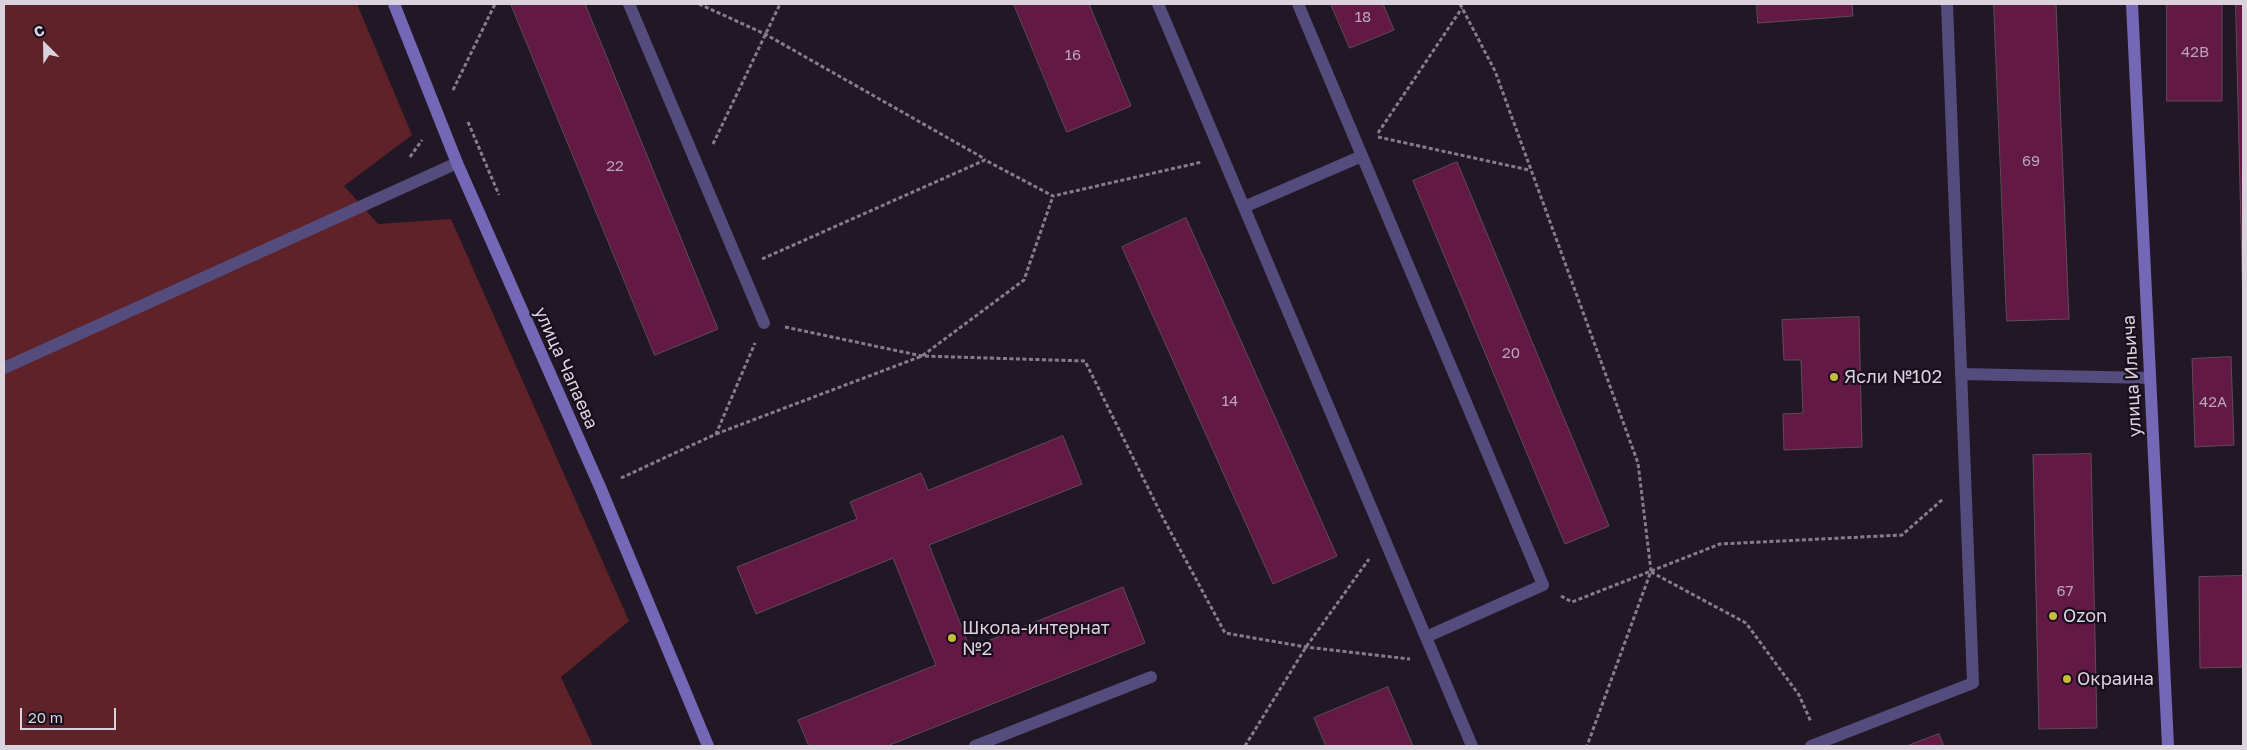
<!DOCTYPE html>
<html>
<head>
<meta charset="utf-8">
<style>
	body { margin:0 }
	#map { position:relative; width:2247px; height:750px; overflow:hidden; background:#221725; font-family:"Golos Text",sans-serif }
	canvas { display:block }
	.frame { position:absolute; inset:0; border:5px solid #dad2dd; pointer-events:none }
	.north { position:absolute; left:20px; top:20px; width:50px; height:50px; -webkit-text-stroke:4px #190e1c; paint-order:stroke; rotate:337deg; font-size:14px; font-weight:700; line-height:20px; text-align:center; color:#dad2dd }
	.north::after { content:''; display:block; margin:auto; width:18px; height:22px; background:#dad2dd; clip-path:polygon(50% 0,100% 100%,50% 72%,0 100%) }
	.scale { position:absolute; left:20px; top:708px; width:96px; height:22px; box-sizing:border-box; border:2px solid #dad2dd; border-top:0; padding-left:6px; font-size:15px; line-height:18px; white-space:nowrap; color:#dad2dd; -webkit-text-stroke:4px #190e1c; paint-order:stroke }
</style>
</head>
<body>
<div id="map">
<canvas width="2247" height="750"></canvas>
<div class="frame"></div>
<div class="north">С</div>
<div class="scale">20 m</div>
</div>
<script>
const c = document.querySelector('canvas').getContext('2d');
c.lineJoin = 'round';
function fillPath(path, color) { c.fillStyle = color; c.fill(path, 'evenodd'); }
function strokePath(path, color, width, dash) { c.strokeStyle = color; c.lineWidth = width; c.lineCap = dash ? 'butt' : 'round'; c.setLineDash(dash || []); c.stroke(path); }
function write(font, color, halo, rows, align = 'center') {
  c.font = font + ' "Golos Text",sans-serif'; c.lineWidth = 4.5; c.setLineDash([]); c.textBaseline = 'middle'; c.strokeStyle = halo; c.fillStyle = color; for (const [text, x, y, turn = 0] of rows) {
    c.save(); c.translate(x, y); c.rotate((+turn || 0) * Math.PI / 180); c.textAlign = isNaN(turn) ? turn : align; if (halo) c.strokeText(text, 0, 0); c.fillText(text, 0, 0); c.restore();
  }
}
fillPath(new Path2D(`
	M4,4h353l55,131 -68,51 34,38 73,-5 178,402 -68,56 32,69h-589z`), '#5f2228');
const building = new Path2D(`
	M511,4h74l133,325 -63,26z
	M1014,4h75l42,102 -64,26z
	M1331,4h52l11,26 -44,18z
	M1757,4h95l1,12 -95,7z
	M1994,4h62l13,315 -62,2z
	M2167,4h55v97h-55z
	M2236,4h7v306z
	M1457,162l152,364 -44,18 -152,-363z
	M1186,218l151,338 -64,28 -151,-337z
	M1859,317l3,130 -78,3 -1,-36 20,-1 -2,-53h-17l-2,-40z
	M2231,357l3,88 -39,2 -3,-88z
	M1063,436l19,48 -153,61 41,103 153,-61 22,56 -258,103h-78l-11,-26 138,-55 -43,-107 -137,56 -19,-47 120,-48 -7,-17 71,-29 7,17z
	M2091,454l6,274 -58,1 -6,-274z
	M2243,576v91l-43,1 -1,-91z
	M1388,687l25,59h-87l-12,-28z
	M1939,734l5,12h-37z`);
fillPath(building, '#621946');
strokePath(building, '#614c56', 1);
strokePath(new Path2D(`
	M699,4l66,30 220,125
	M1460,4l35,67 143,392 13,108 -64,175
	M453,90l42,-86
	M468,122l31,73
	M1378,133l84,-125
	M1378,137l151,33
	M713,144l67,-140
	M410,157l12,-17
	M762,259l223,-99 68,36 149,-34
	M785,327l137,29 163,5 77,155 63,117 81,14 104,12
	M716,434l206,-78 102,-76 29,-84
	M621,478l95,-44 39,-91
	M1651,572l95,51 53,72 12,27
	M1561,596l11,6 148,-58 182,-9 41,-36
	M1245,746l61,-99 63,-88`), '#877d8a', 3, [4, 2.5]);
strokePath(new Path2D(`
	M629,4l135,319
	M1158,4l314,742
	M1298,4l245,581 -117,52
	M1244,207l118,-51
	M4,368l453,-205
	M1961,374l189,4
	M975,746l176,-69
	M1811,746l162,-63 -26,-679`), '#534c7d', 12);
strokePath(new Path2D(`
	M394,4l63,159 143,324 108,259
	M2132,4l36,742`), '#7367b6', 12);
for (const [x, y, r, color] of [
	[1834,377,5,"#c6bc3c"],
	[2053,616,5,"#c6bc3c"],
	[952,638,5,"#c6bc3c"],
	[2067,679,5,"#c6bc3c"]
]) { const dot = new Path2D(); dot.arc(x, y, r, 0, 2 * Math.PI); c.fillStyle = color; c.fill(dot); strokePath(dot, '#190e1c', 2); }
write('15px', '#bca4b7', null, [
	["18",1363,17],
	["42В",2195,52],
	["16",1073,55],
	["69",2031,161],
	["22",615,166],
	["20",1511,353],
	["14",1230,401],
	["42А",2213,402],
	["67",2065,591]
]);
write('18px', '#dad2dd', '#190e1c', [
	["улица Чапаева",566,368,66],
	["улица Ильича",2132,376,-93]
]);
write('18px', '#dad2dd', '#190e1c', [
	["Ясли №102",1844,377],
	["Ozon",2063,616],
	["Школа-интернат",962,628],
	["№2",962,649],
	["Окраина",2077,679]
], 'left');
</script>
</body>
</html>
